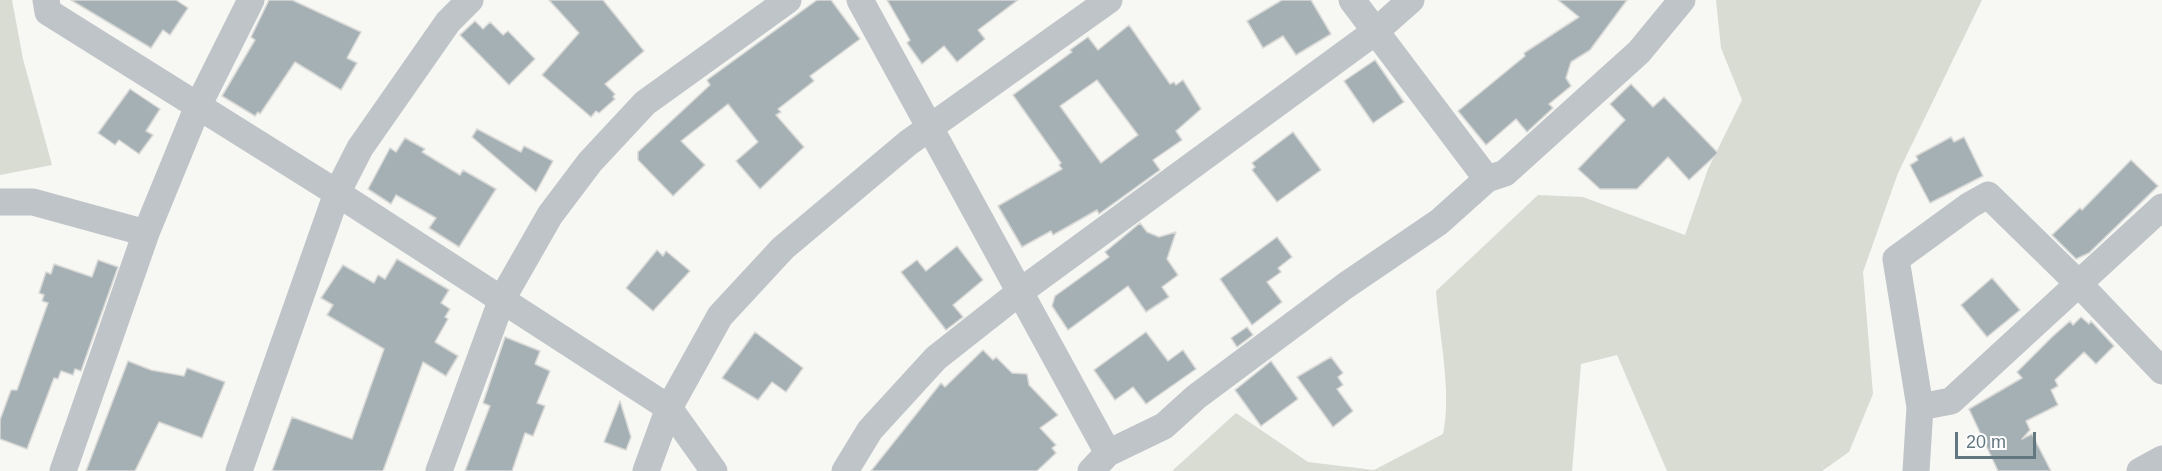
<!DOCTYPE html>
<html>
<head>
<meta charset="utf-8">
<style>
	body { margin:0 }
	#map { position:relative; width:2162px; height:471px; overflow:hidden; background:#f7f7f4; font-family:Arial,sans-serif }
	canvas { display:block }
	.scale { position:absolute; left:1955px; top:432px; width:81px; height:27px; box-sizing:border-box; border:3px solid #62777f; border-top:0; padding-left:8px; font-size:18px; line-height:21px; white-space:nowrap; color:#62777f; -webkit-text-stroke:4px #fff; paint-order:stroke }
</style>
</head>
<body>
<div id="map">
<canvas width="2162" height="471"></canvas>
<div class="scale">20 m</div>
</div>
<script>
const c = document.querySelector('canvas').getContext('2d');
c.lineJoin = 'round';
function fillPath(path, color) { c.fillStyle = color; c.fill(path, 'evenodd'); }
function strokePath(path, color, width, dash) { c.strokeStyle = color; c.lineWidth = width; c.lineCap = dash ? 'butt' : 'round'; c.setLineDash(dash || []); c.stroke(path); }
fillPath(new Path2D(`
	M0,0h12l11,59 29,106 -52,10z
	M1716,0h266l-84,173 -35,99 10,122 -24,58 -27,19h-155l-50,-116 -36,9 -9,107h-400l64,-58 72,49 66,8 69,-36c9,-43 -4,-98 -7,-143l102,-96 45,2 102,38 23,-66 34,-69 -21,-52z`), '#d8dcd3');
const building = new Path2D(`
	M71,0h105l12,8 -18,27 -7,-5 -12,18z
	M269,0h23l69,32 -14,26 10,5 -16,27 -46,-28 -35,52 -2,-2 -3,4 -33,-20 33,-56 -4,-3z
	M549,0h54l41,51 -39,33 10,10 -2,3 2,2 -16,14 -3,-2 -5,6 -49,-42 37,-42z
	M817,0h14l29,39 -50,37 4,5 -36,28 3,3 -5,3 28,32 -44,42 -24,-28 22,-19 -30,-38 -47,37 24,24 -32,31 -35,-36v-8l72,-67 -3,-5z
	M887,0h131l-40,30 7,9 -28,23 -13,-16 -22,18 -15,-21 3,-3z
	M1282,0h29l20,34 -35,21 -13,-19 -20,12 -16,-27z
	M1558,0h69l-37,50 -19,12 -5,16 5,8 -22,18 4,4 -26,24 -11,-13 -30,26 -28,-34 67,-55 -1,-3 55,-36z
	M475,21l8,8 7,-7 13,13 5,-4 27,28 -26,26 -49,-50z
	M1129,25l41,59 4,-2 2,3 7,-5 18,29 -25,22 6,9 -29,20 7,10 -61,44 -2,-4 -44,25 -2,-4 -29,16 -24,-41 64,-37 -3,-4 2,-2 -48,-68 59,-43 -2,-2 18,-13 10,13zM1097,80l41,55 -37,28 -41,-57z
	M1375,60l29,42 -31,21 -29,-42z
	M1631,84l22,23 11,-10 54,56 -29,27 -21,-23 -31,32h-37l-22,-20 47,-49 -15,-16z
	M130,89l30,20 -14,22 7,4 -14,19 -20,-14 -4,5 -17,-12z
	M477,129l44,23 3,-6 29,15 -17,31 -64,-55z
	M1293,132l28,38 -44,32 -25,-32 3,-3 -3,-4z
	M1951,137l3,5 10,-5 19,39 -53,27 -20,-38 8,-5 -2,-4z
	M405,138l20,11 -3,3 38,23 3,-5 33,19 -37,58 -30,-19 7,-10 -40,-23 -5,9 -23,-15 22,-41 6,4z
	M2131,160l27,26 -69,67 -13,6 -24,-24 28,-27 2,2z
	M1140,223l7,9 12,5 17,-5 -9,27 11,16 -16,12 7,10 -23,15 -18,-26 -60,44 -16,-24 3,-10 54,-39 -4,-5z
	M1277,237l15,20 -14,11 3,4 -14,10 15,20 -30,23 -32,-46z
	M957,246l26,34 -30,25 10,12 -17,13 -45,-58 16,-12 9,11z
	M657,250l6,6 3,-5 24,20 -37,40 -27,-23z
	M397,259l52,31 -8,13 9,6 -5,8 3,2 -13,23 23,14 -12,20 -23,-14 -40,109h-111l20,-54 60,22 32,-90 -57,-34 6,-10 -12,-7 22,-33 31,18 4,-8 7,4z
	M98,260l20,7 -37,104 -6,-2 -2,6 -12,-4 -3,8 -4,-1 -27,71 -27,-10v-19l11,-30h6l31,-87 -6,-2 2,-6 -5,-2 7,-21 5,2 3,-10 38,13z
	M1992,278l28,32 -33,27 -26,-32z
	M2081,317l8,7 2,-3 23,25 -18,18 -12,-12 -29,28 3,6 -7,4 7,15 -32,16 4,9 -8,9 10,-5 19,37h-53l-29,-62 53,-31 -5,-6 35,-35 18,-16 3,4z
	M1247,327l6,8 -16,12 -6,-9z
	M755,332l48,36 -17,24 -14,-10 -14,18 -36,-22z
	M1146,332l22,29 15,-11 13,19 -50,35 -13,-17 -18,13 -21,-30z
	M505,337l35,14 -5,13 15,7 -13,32 8,3 -12,30 -8,-3 -13,38h-47l25,-65 -7,-3z
	M983,350l10,10 3,-3 16,16 15,1 2,11 29,30 -18,13 16,17 -4,3 4,5 -19,18h-166l70,-88 4,4z
	M1331,357l12,16 -5,4 5,8 -6,4 16,22 -20,16 -36,-50z
	M128,361l23,9 33,6 3,-8 38,14 -23,56 -43,-16 -24,49h-49z
	M1271,361l27,38 -37,27 -26,-36z
	M620,401l11,36 -5,13 -22,-8z`);
fillPath(building, '#a5b0b4');
strokePath(building, '#d9d9d7', 1.5);
strokePath(new Path2D(`
	M46,0l2,12 289,181 332,215 45,63
	M860,0l248,453
	M1352,0l135,179
	M0,202h33l113,31
	M1920,407l31,-6 211,-194
	M63,471l83,-238 52,-127 53,-106
	M239,471l98,-278 23,-45 88,-126 22,-22
	M439,471l63,-172 48,-84 40,-53 55,-59 143,-103
	M646,471l23,-63 51,-92 63,-68 125,-105 201,-143
	M845,471l25,-41 66,-72 85,-67 355,-260 35,-31
	M1091,471l17,-18 56,-27 32,-29 149,-111 94,-64 48,-43 18,-6 134,-121 43,-52
	M1916,471l4,-64 -24,-148 74,-54 18,-10 92,90 82,86
	M2140,471l22,-12`), '#bec4c7', 27);
</script>
</body>
</html>
